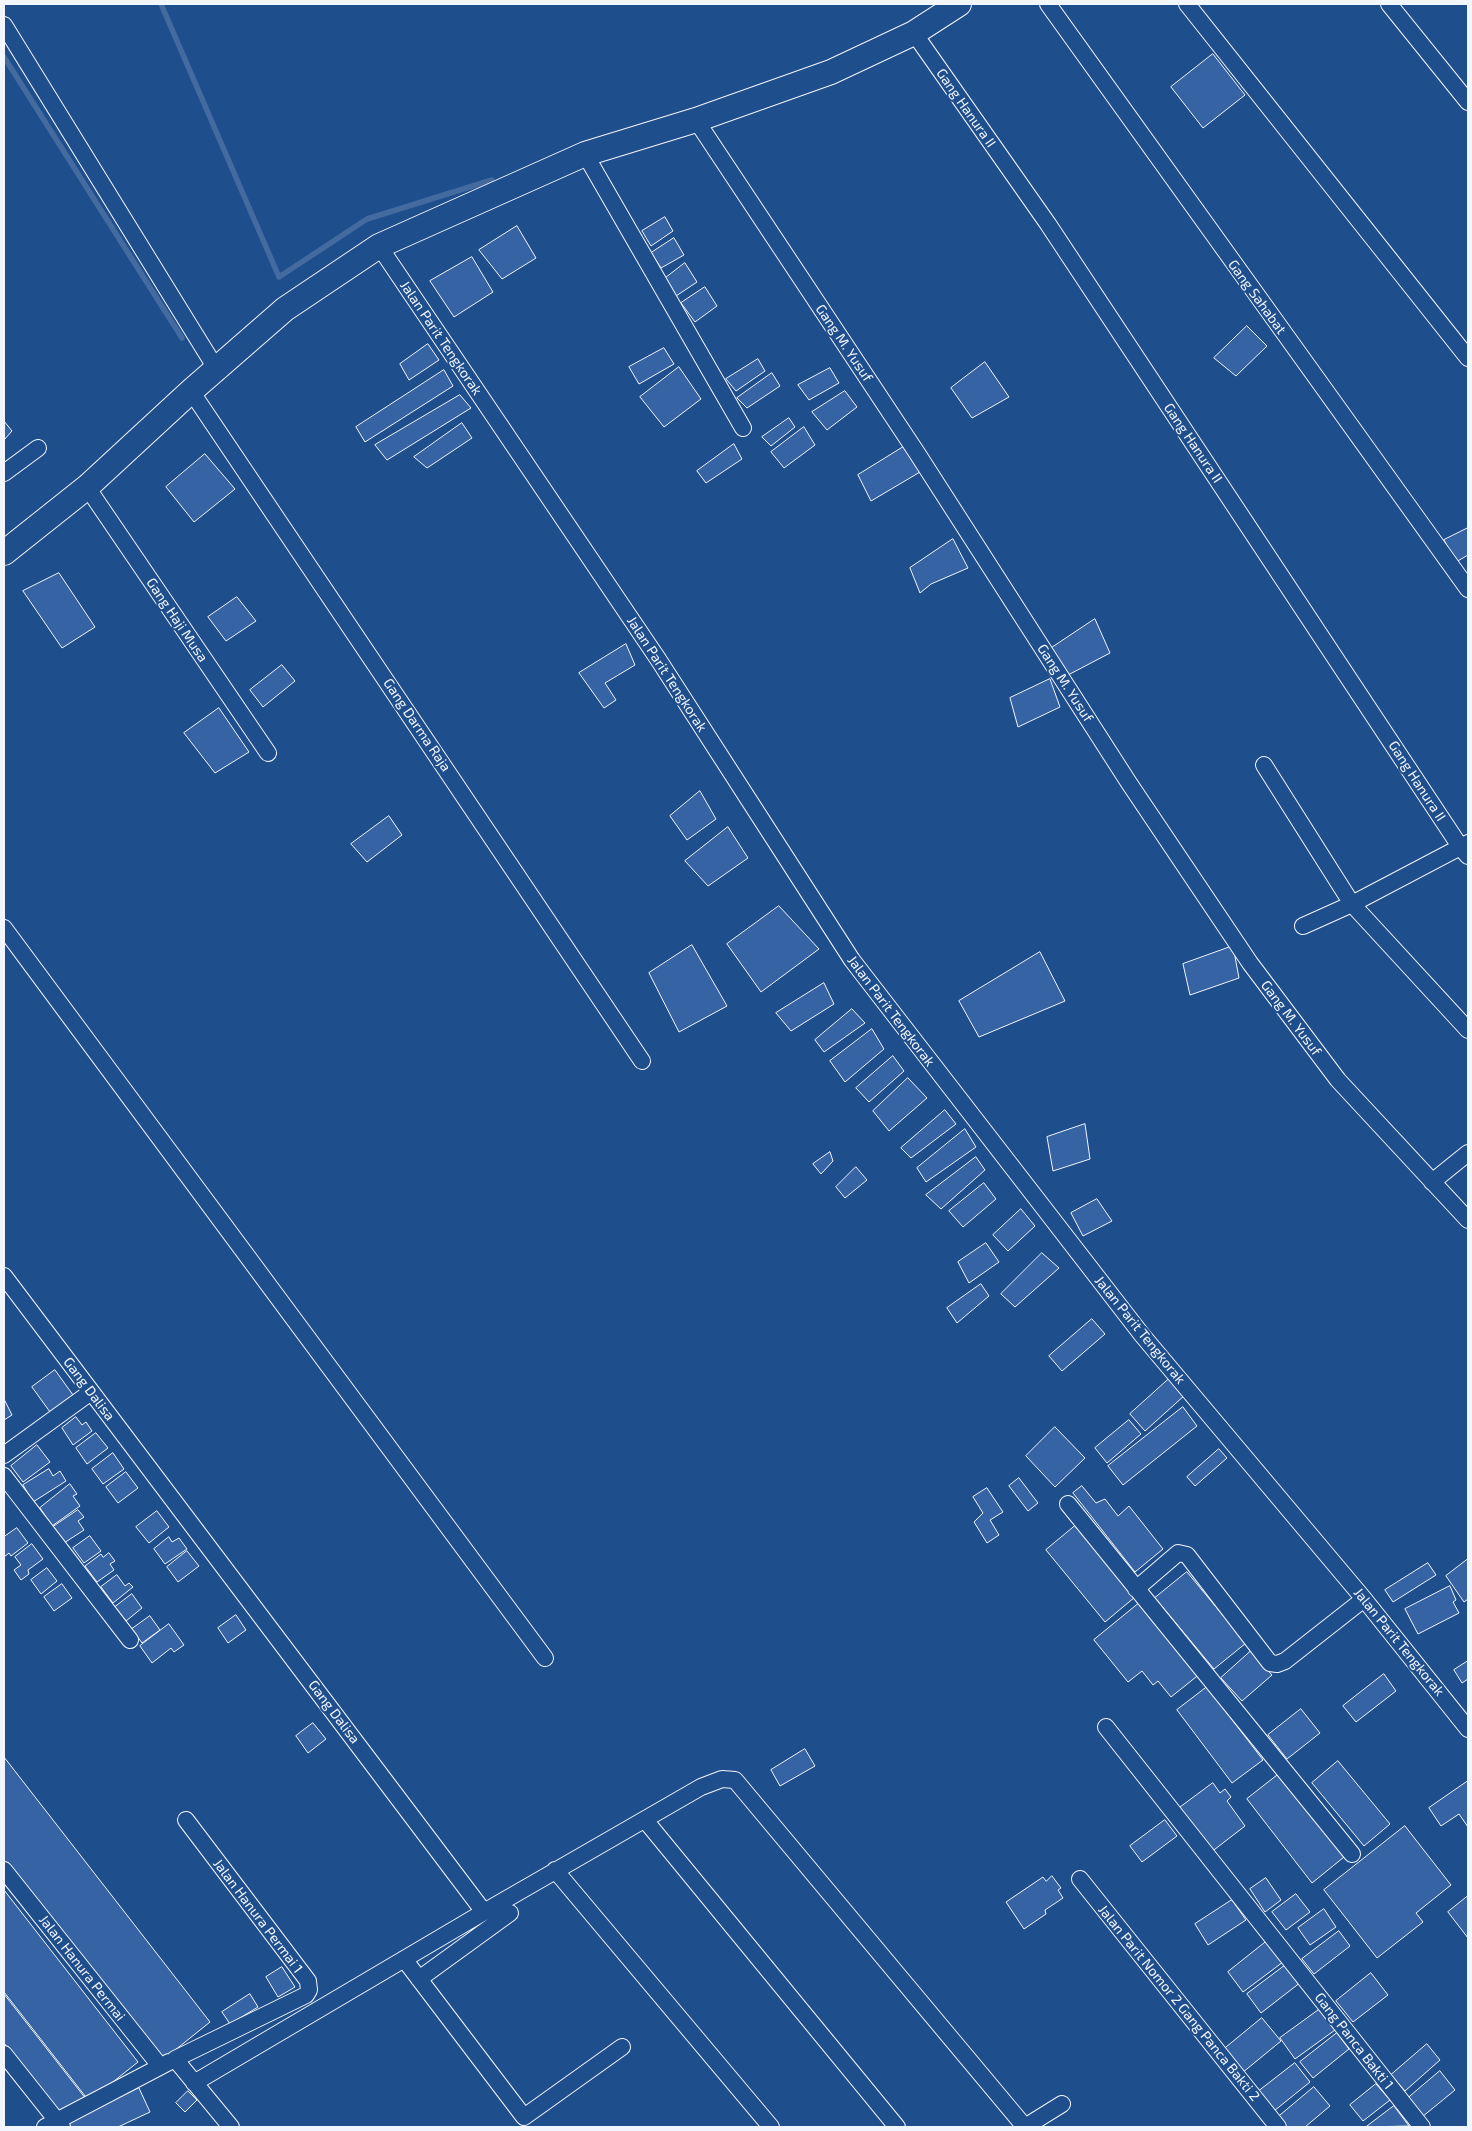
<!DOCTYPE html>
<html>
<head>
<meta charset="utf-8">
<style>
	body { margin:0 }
	#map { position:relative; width:1472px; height:2131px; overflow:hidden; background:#1f4e8c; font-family:"Exo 2",sans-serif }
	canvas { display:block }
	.frame { position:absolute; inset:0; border:5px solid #f2f6ff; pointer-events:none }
</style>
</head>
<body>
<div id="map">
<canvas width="1472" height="2131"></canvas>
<div class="frame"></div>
</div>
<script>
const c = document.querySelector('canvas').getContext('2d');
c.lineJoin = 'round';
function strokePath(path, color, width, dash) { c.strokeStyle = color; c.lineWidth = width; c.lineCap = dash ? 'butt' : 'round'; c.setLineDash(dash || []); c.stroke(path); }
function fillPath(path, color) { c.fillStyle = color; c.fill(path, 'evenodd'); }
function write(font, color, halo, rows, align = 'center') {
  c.font = font + ' "Exo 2",sans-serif'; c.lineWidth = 4; c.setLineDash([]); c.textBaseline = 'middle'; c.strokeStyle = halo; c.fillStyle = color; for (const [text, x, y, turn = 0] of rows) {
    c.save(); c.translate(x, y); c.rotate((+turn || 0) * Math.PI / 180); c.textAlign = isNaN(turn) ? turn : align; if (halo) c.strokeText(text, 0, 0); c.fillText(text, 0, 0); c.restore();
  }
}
strokePath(new Path2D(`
	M161,4l118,273 88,-58 125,-39
	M4,57l178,281`), '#446ba0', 5.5);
const building = new Path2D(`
	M1213,54l32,41 -42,33 -32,-41z
	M665,217l8,14 -22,15 -9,-15z
	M517,226l19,32 -34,21 -23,-29z
	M674,238l10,17 -23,13 -10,-15z
	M472,257l21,35 -39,25 -24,-36z
	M685,263l12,19 -21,14 -13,-16z
	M705,287l12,19 -22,16 -14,-19z
	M1247,326l20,20 -31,30 -22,-18z
	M428,344l11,16 -30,20 -9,-16z
	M664,348l10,16 -35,20 -10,-17z
	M758,359l7,12 -29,20 -10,-12z
	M985,362l24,35 -37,21 -21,-30z
	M679,367l22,32 -37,28 -24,-30z
	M830,368l9,15 -30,17 -11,-15z
	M444,370l9,16 -88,56 -9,-15z
	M772,373l8,13 -33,22 -10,-10z
	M845,391l12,16 -30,23 -15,-18z
	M460,395l11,13 -84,52 -12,-15z
	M789,418l6,9 -24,19 -9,-9z
	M4,421l8,10 -8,9z
	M462,423l10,15 -45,30 -13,-11z
	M804,427l11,18 -31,23 -13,-16z
	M734,444l8,15 -36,24 -9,-12z
	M905,446l15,26 -49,29 -13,-26z
	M205,454l30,35 -41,33 -28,-35z
	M1468,528v27l-12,7 -12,-22z
	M953,539l15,29 -37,16 -11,9 -10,-25z
	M59,573l36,54 -33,21 -39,-57z
	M237,597l19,24 -30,20 -18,-24z
	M1095,619l15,34 -42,22 -18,-26z
	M626,644l9,21 -30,18 11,17 -12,8 -25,-35z
	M282,665l13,16 -32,26 -13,-17z
	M1050,679l10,28 -42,20 -8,-29z
	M219,708l30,44 -34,21 -31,-40z
	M700,791l16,28 -29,21 -17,-24z
	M389,816l13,19 -35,27 -16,-18z
	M728,827l20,31 -40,28 -23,-25z
	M779,906l40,43 -58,43 -34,-48z
	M692,945l35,61 -48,26 -30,-59z
	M1233,946l6,32 -49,17 -7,-31z
	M1040,952l25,49 -86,36 -20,-36z
	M824,983l10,21 -43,27 -15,-18z
	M852,1009l13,14 -41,29 -9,-12z
	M872,1029l12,20 -39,33 -15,-21z
	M893,1056l11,15 -35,31 -13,-14z
	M908,1078l19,20 -38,33 -16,-20z
	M945,1110l11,14 -45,34 -10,-10z
	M1085,1124l5,35 -37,12 -6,-34z
	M965,1129l11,18 -50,35 -9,-14z
	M830,1152l3,9 -12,13 -8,-10z
	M976,1157l9,13 -44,39 -15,-14z
	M856,1167l11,13 -22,18 -9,-11z
	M984,1183l12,16 -33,28 -14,-16z
	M1097,1199l15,22 -29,15 -12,-23z
	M1021,1209l14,17 -27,25 -15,-16z
	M986,1243l13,19 -30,21 -11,-21z
	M1042,1253l17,15 -44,39 -14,-13z
	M981,1284l8,12 -32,27 -10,-15z
	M1092,1319l13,15 -43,37 -13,-15z
	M55,1370l18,25 -23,17 -18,-25z
	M1170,1378l15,17 -40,36 -15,-17z
	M4,1399l8,16 -8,5z
	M1183,1407l14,19 -74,59 -15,-19z
	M76,1417l6,8 4,-3 6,9 -19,14 -11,-17z
	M1129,1420l12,14 -34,29 -12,-15z
	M1055,1427l30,31 -30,29 -29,-31z
	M96,1433l12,15 -21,16 -11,-16z
	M37,1445l13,17 -27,20 -12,-16z
	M1219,1449l8,9 -32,28 -8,-9z
	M113,1453l11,16 -21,15 -11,-15z
	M49,1469l4,7 7,-5 6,10 -33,21 -10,-17z
	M126,1472l12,16 -20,15 -12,-16z
	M1019,1478l19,25 -10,8 -19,-25z
	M70,1484l7,10 -4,2 7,10 -28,20 -12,-18z
	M1082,1486l14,17 9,-4 13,17 11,-10 34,43 -28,23 -62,-79z
	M987,1488l16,24 -13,8 9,15 -12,8 -13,-21 9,-9 -10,-16z
	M78,1510l6,7 -6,4 6,9 -20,13 -11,-16z
	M157,1511l12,16 -20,16 -13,-16z
	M1075,1526l60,71 -30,25 -59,-72z
	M17,1528l11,15 -17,13 -2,-3 -5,4v-20z
	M90,1536l11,15 -17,12 -11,-15z
	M169,1537l3,5 7,-4 8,11 -22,15 -11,-15z
	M32,1544l11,15 -15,11 1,4 -8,6 -7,-10 7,-5 -6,-8z
	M187,1551l12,15 -21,16 -11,-15z
	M109,1553l6,8 -5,3 4,6 -17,12 -12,-16 16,-12 2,3z
	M1468,1559v40l-4,3 -18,-26z
	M1428,1563l8,12 -43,27 -8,-12z
	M47,1568l10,13 -16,13 -10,-14z
	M1187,1572l59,71 -32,26 -59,-71z
	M117,1575l8,11 4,-3 4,4 -20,16 -12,-16z
	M62,1584l10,14 -18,13 -10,-14z
	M1450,1586l6,14 -3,2 6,11 -41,21 -13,-25z
	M132,1594l10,14 -16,13 -11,-14z
	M1143,1600l58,73 -30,24 -13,-16 -5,4 -11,-14 -14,11 -34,-42z
	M236,1615l10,15 -18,13 -10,-15z
	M150,1616l10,14 -18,13 -10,-14z
	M169,1624l15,21 -10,7 -3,-4 -19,15 -12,-17z
	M1251,1651l21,24 -30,26 -21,-23z
	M1468,1661v18l-6,4 -8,-13z
	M1384,1674l12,17 -40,31 -13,-16z
	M1207,1687l56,73 -31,23 -55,-73z
	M1301,1709l19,24 -33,26 -19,-24z
	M313,1723l13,16 -18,14 -12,-17z
	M805,1749l10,17 -35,20 -9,-16z
	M4,1757l206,265 -51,41 -155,-201z
	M1338,1761l52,63 -26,22 -52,-63z
	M1279,1774l65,83 -32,26 -65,-84z
	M1468,1781v46l-9,-13 -18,12 -12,-18z
	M1213,1783l7,10 5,-4 6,8 -4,4 18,25 -35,27 -32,-44z
	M1165,1820l12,16 -35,26 -12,-16z
	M1405,1826l46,59 -35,28 7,9 -46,36 -53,-68z
	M1052,1876l9,12 -3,2 5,8 -18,12 1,4 -22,15 -18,-27 37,-25 3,4z
	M1266,1878l15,22 -16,12 -15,-23z
	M4,1890l134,172 -49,39 -85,-109z
	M1296,1894l14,18 -24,18 -14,-18z
	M1468,1896v42l-20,-26z
	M1232,1900l14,20 -38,25 -13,-21z
	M1324,1909l12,18 -26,18 -12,-17z
	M1339,1931l11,15 -36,28 -12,-15z
	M1267,1941l16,21 -40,30 -15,-20z
	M1287,1964l14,18 -40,31 -14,-19z
	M282,1967l13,20 -17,10 -12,-20z
	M1371,1973l17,22 -35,27 -17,-21z
	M4,1994l82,105 -29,12 -53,-68z
	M250,1994l8,13 -28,17 -8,-12z
	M1320,2009l15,21 -40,29 -15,-21z
	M1262,2018l19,23 -39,32 -19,-23z
	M1337,2033l12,16 -36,29 -13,-16z
	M1427,2044l13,16 -35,31 -14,-16z
	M1295,2063l15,19 -36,29 -15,-20z
	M1440,2071l15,19 -33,27 -15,-18z
	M1376,2084l14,16 -27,21 -13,-16z
	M1314,2087l16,19 -25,21h-21l-7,-9z
	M139,2088l11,24 -32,15h-46l-5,-4z
	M188,2091l9,9 -12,12 -9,-9z
	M1394,2106l15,20 -43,1z`);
fillPath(building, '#3563a3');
strokePath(building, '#f2f6ff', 1);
const minor = new Path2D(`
	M1048,4l420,585
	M1187,4l281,354
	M1389,4l79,98
	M4,25l213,345
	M914,33l134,191 413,624 7,8
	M696,120l221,333 212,330 121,180 88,117 130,140
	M585,154l158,274
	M379,246l279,413 194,301 290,375 222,264 104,130
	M191,391l451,670
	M4,473l34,-25
	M87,487l181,266
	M1264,765l88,139 116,126
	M1303,926l49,-22 116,-61
	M4,928l541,730
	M1432,1182l36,-29
	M4,1276l480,636 217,-125 21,-8 13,1 290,347
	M4,1455l87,-63
	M4,1476l126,164
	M1068,1504l284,350
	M1136,1589l42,-36 9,2 83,108 7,1 8,-3 79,-62
	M1106,1727l316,400
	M186,1820l122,161 1,9 -3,5 -131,64 56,68
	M645,1820l252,307
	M4,1870l156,196
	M555,1870l216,257
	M1080,1879l198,248
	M404,1959l120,158 98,-70
	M419,1979l91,-66
	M4,2054l58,73
	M194,2083l290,-171
	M45,2127l124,-65
	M1025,2127l37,-23`);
const secondary = new Path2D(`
	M4,553l83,-66 104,-96 94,-82 94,-63 206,-92 111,-34 135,-48 83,-39 45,-29`);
strokePath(minor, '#f2f6ff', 18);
strokePath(secondary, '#f2f6ff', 26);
strokePath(minor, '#1f4e8c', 16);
strokePath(secondary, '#1f4e8c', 24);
write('14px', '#f2f6ff', '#1f4e8c', [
	["Gang Hanura II",966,108,55],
	["Gang Sahabat",1257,297,54],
	["Jalan Parit Tengkorak",441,338,56],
	["Gang M. Yusuf",844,343,56],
	["Gang Hanura II",1193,443,56],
	["Gang Haji Musa",177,620,56],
	["Jalan Parit Tengkorak",667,674,57],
	["Gang M. Yusuf",1065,683,57],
	["Gang Darma Raja",417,725,56],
	["Gang Hanura II",1417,781,57],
	["Jalan Parit Tengkorak",891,1011,53],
	["Gang M. Yusuf",1291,1018,53],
	["Jalan Parit Tengkorak",1140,1330,51],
	["Gang Dalisa",89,1389,53],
	["Jalan Parit Tengkorak",1399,1642,51],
	["Gang Dalisa",334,1712,53],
	["Jalan Hanura Permai 1",258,1916,53],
	["Jalan Hanura Permai",82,1968,52],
	["Jalan Parit Nomor 2 Gang Panca Bakti 2",1179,2003,51],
	["Gang Panca Bakti 1",1354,2041,52]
]);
</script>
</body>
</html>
